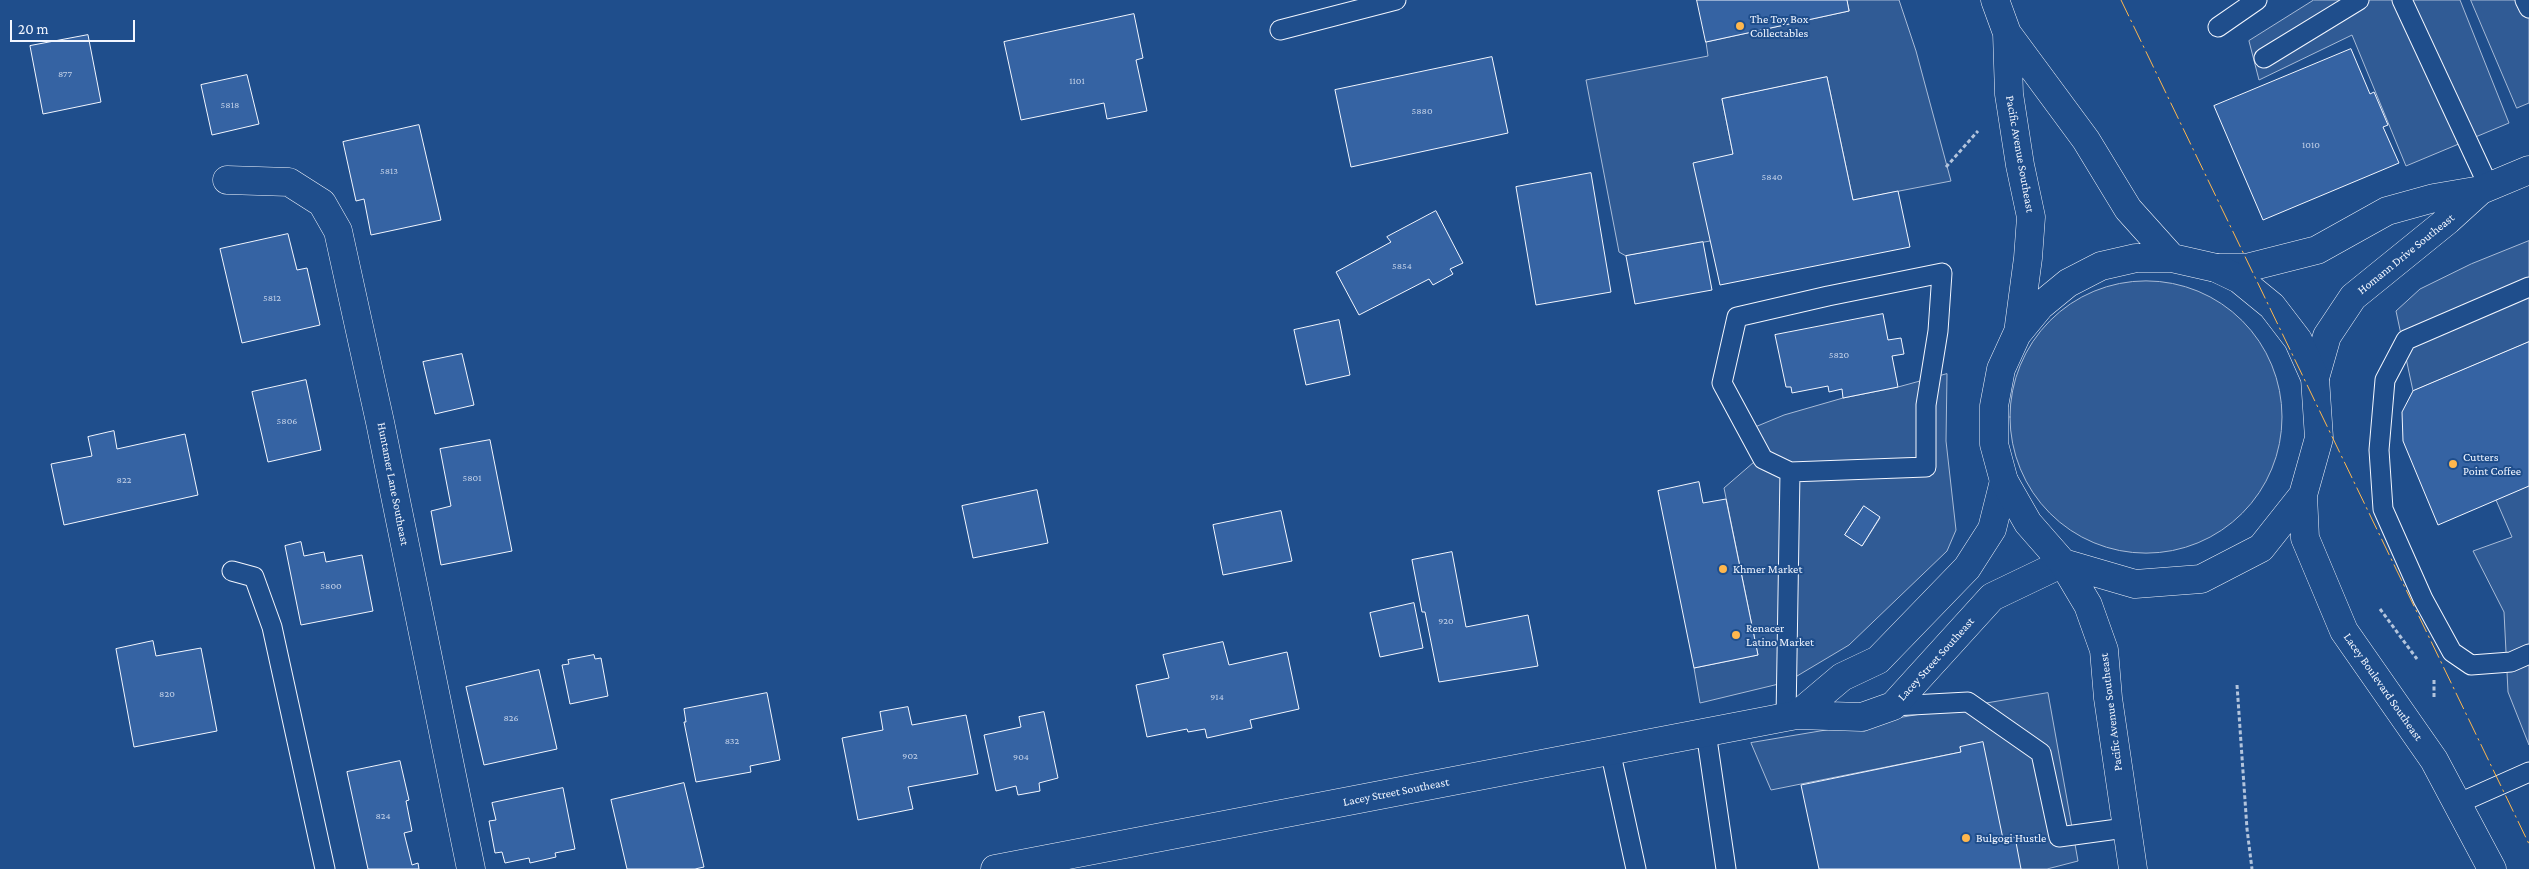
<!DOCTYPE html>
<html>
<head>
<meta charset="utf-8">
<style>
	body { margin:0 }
	#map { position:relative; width:2529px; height:869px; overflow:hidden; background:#1f4e8c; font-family:"Crimson Pro",serif }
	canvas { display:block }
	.scale { position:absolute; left:10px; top:20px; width:125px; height:22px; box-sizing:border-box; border:2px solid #f2f6ff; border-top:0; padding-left:6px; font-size:15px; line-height:18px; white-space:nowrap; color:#f2f6ff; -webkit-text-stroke:4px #1f4e8c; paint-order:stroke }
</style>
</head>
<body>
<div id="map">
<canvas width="2529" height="869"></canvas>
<div class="scale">20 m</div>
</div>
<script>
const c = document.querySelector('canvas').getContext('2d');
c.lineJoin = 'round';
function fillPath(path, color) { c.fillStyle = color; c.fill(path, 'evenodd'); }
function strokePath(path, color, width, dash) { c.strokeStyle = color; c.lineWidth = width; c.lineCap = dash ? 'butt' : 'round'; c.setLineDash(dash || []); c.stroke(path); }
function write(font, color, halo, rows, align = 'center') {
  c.font = font + ' "Crimson Pro",serif'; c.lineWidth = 4; c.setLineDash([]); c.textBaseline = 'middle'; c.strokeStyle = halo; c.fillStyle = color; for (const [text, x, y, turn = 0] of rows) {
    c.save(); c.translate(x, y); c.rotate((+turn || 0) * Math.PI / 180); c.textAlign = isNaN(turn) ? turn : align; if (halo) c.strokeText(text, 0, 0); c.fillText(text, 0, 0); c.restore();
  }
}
const built = new Path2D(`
	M1847,0h52l17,51 35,130 -98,19 -26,-123 -105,22 11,55 -23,87 -84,15 -7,-4 -33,-172 122,-24 -2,-14 143,-31z
	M2314,0h146l49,123 -103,43 -54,-131 -93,45 -10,-39z
	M2471,0h58v103l-12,5z
	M2529,241v101l-116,49 -17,-80 24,-22 51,-25z
	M2010 417a136 136 0 1 1 272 0a136 136 0 1 1-272 0Z
	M1947,374l-1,67 10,89 -9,21 -98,94 -62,37 -87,21 -6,-35 64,-13 -34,-167 30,-26 -11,-30 41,-17 59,-17 55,-11zM1864,507l16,11 -18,28 -17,-11z
	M2529,486v259l-21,-53 -4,-80 -31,-61 39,-14 -16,-37z
	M2048,693l30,168 -31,8h-26l-18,-30 -43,-92 1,5 -190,38 -20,-47z`);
fillPath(built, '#305b95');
strokePath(built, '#a8bbd7', 1);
const building = new Path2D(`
	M1697,0h150l2,11 -143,31z
	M1134,14l9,44 -7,2 11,51 -40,8 -3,-16 -83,17 -17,-78z
	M88,35l13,67 -58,12 -13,-68z
	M2351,49l19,45 4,-2 14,33 -5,2 16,36 -136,57 -49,-114z
	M1492,57l16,76 -157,34 -16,-77z
	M247,75l12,49 -47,11 -11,-50z
	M1827,77l26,123 45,-9 12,56 -190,38 -27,-122 40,-9 -11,-55z
	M419,125l22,95 -70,15 -7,-36 -8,2 -13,-59z
	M1591,173l20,119 -75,13 -20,-118z
	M1436,211l27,52 -13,6 3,5 -20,11 -4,-6 -70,36 -23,-43 55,-30 -4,-5z
	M288,234l9,36 10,-2 13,57 -78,18 -22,-94z
	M1703,242l9,48 -77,14 -9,-48z
	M1883,314l5,26 13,-2 3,16 -12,2 6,31 -55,11 -1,-9 -13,3 -1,-6 -36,7 -1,-6h-5l-11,-52z
	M1339,320l11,55 -44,10 -12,-55z
	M2529,342v144l-91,39 -35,-84 -1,-29 11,-21z
	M462,354l12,51 -39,9 -12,-52z
	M306,380l15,70 -53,12 -16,-70z
	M114,431l3,18 68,-15 13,61 -134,30 -13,-61 41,-8 -4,-19z
	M490,440l22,111 -71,14 -10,-54 20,-5 -11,-57z
	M1699,482l4,21 23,-4 32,156 -64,13 -36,-177z
	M1037,490l11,53 -75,15 -11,-52z
	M1864,506l16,11 -18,29 -17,-11z
	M1281,511l11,50 -69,14 -10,-50z
	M301,542l3,14 20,-4 2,10 36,-7 11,56 -72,14 -16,-79z
	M1452,552l14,75 62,-12 10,51 -99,16 -14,-70h-3l-10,-52z
	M1414,603l9,45 -43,9 -10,-44z
	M153,641l3,15 45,-8 16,83 -83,16 -18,-98z
	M1223,642l6,23 58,-13 12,57 -49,11 2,8 -45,10 -2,-9 -17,3 -1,-3 -40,8 -11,-52 33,-7 -6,-23z
	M594,655l1,4 6,-1 7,38 -38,8 -8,-39 7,-1 -1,-4z
	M539,670l18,79 -73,16 -18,-78z
	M767,693l13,67 -30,6 1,6 -55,10 -12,-60h2l-2,-13z
	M908,707l4,18 54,-10 12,59 -70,13 5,22 -55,11 -16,-82 41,-8 -3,-18z
	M1044,712l14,66 -19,5 1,8 -22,4 -2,-9 -20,5 -12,-56 37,-8 -2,-10z
	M1983,742l20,97 12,-2 6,32h-202l-18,-84 160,-33 -1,-5z
	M400,761l9,39 -3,1 6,30 -8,2 8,32 6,-2 1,6h-51l-21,-97z
	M684,783l20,84 -9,2h-68l-16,-69z
	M563,788l12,61 -20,4 1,4 -26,6 -1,-5 -24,5 -3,-11 -7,1 -6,-32 7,-1 -4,-17z`);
fillPath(building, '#3563a3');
strokePath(building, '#f2f6ff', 1);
const lane = new Path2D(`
	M2402,0l87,187
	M2525,0l4,8
	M2218,27l39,-27
	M1280,30l116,-30
	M2264,58l95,-58
	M2529,287l-123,53 -21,40 -6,70 4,59 40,90 29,53 19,13 40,-3 18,-8
	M232,571l22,6 18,50 53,242
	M1893,706l75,-4 73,51 18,84 66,-9
	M1786,717l4,-245 136,-5v-62l12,-74 4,-58 -114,23 -91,21 -15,66 41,76 27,13
	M1706,732l20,137
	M1610,750l26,119
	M2457,804l72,-32`);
const street = new Path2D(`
	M227,180l62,2 33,21 16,28 42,191 91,447
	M2216,268h30l71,-18 70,-39 47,-13 47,-8 48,-20
	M2315,378l12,-42 26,-39 95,-77 33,-30
	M1797,715l45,-38 36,-17 89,-92 25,-39 12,-48
	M995,869l791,-152 11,-2 65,2 31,-11 99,-109 71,-34`);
const secondary = new Path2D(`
	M1995,0l12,33 79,107 42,69 44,49
	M2007,33l2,61 11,71 11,52 -3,41 -10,75
	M2303,495l2,43 39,93 90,129 58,109
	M2063,563l72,21 66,-5 60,-31 42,-53 16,-57 -4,-60 -17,-38 -26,-34 -33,-27 -23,-11 -44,-10h-36l-35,8 -33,17 -28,23 -23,28 -16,35 -7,37v38l10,37 24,42 35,40 25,42 16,45 4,48 25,171`);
strokePath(lane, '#f2f6ff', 21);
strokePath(street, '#f2f6ff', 29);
strokePath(secondary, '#f2f6ff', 29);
strokePath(new Path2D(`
	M1946,167l32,-36
	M2380,609l37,50
	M2237,685l10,144 5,40
	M2434,697v-19`), '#b3c4dc', 3, [4, 2.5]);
strokePath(lane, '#1f4e8c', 19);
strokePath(street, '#1f4e8c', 28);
strokePath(secondary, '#1f4e8c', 28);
strokePath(new Path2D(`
	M2121,0l408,844`), '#ffb74d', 1, [18, 4, 2.5, 4]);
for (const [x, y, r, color] of [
	[1740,26,5,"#ffb74d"],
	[2453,464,5,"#ffb74d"],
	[1723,569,5,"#ffb74d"],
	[1736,635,5,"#ffb74d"],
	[1966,838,5,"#ffb74d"]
]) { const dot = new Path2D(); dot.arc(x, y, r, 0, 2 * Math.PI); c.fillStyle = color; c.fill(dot); strokePath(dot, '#1f4e8c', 2); }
write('10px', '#c3d1e8', null, [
	["877",65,74],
	["1101",1077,81],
	["5818",230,105],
	["5880",1422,111],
	["1010",2311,145],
	["5813",389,171],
	["5840",1772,177],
	["5854",1402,266],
	["5812",272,298],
	["5820",1839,355],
	["5806",287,421],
	["5801",472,478],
	["822",124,480],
	["5800",331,586],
	["920",1446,621],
	["820",167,694],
	["914",1217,697],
	["826",511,718],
	["832",732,741],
	["902",910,756],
	["904",1021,757],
	["824",383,816]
]);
write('12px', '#f2f6ff', '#1f4e8c', [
	["The Toy Box",1750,19],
	["Collectables",1750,33],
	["Cutters",2463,457],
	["Point Coffee",2463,471],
	["Khmer Market",1733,569],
	["Renacer",1746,628],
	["Latino Market",1746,642],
	["Bulgogi Hustle",1976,838]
], 'left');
write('12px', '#f2f6ff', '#1f4e8c', [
	["Pacific Avenue Southeast",2020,154,80],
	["Homann Drive Southeast",2406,254,-39],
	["Huntamer Lane Southeast",393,484,79],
	["Lacey Street Southeast",1936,659,-48],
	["Lacey Boulevard Southeast",2383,687,55],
	["Pacific Avenue Southeast",2111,712,-97],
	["Lacey Street Southeast",1396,792,-11]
]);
</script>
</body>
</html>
